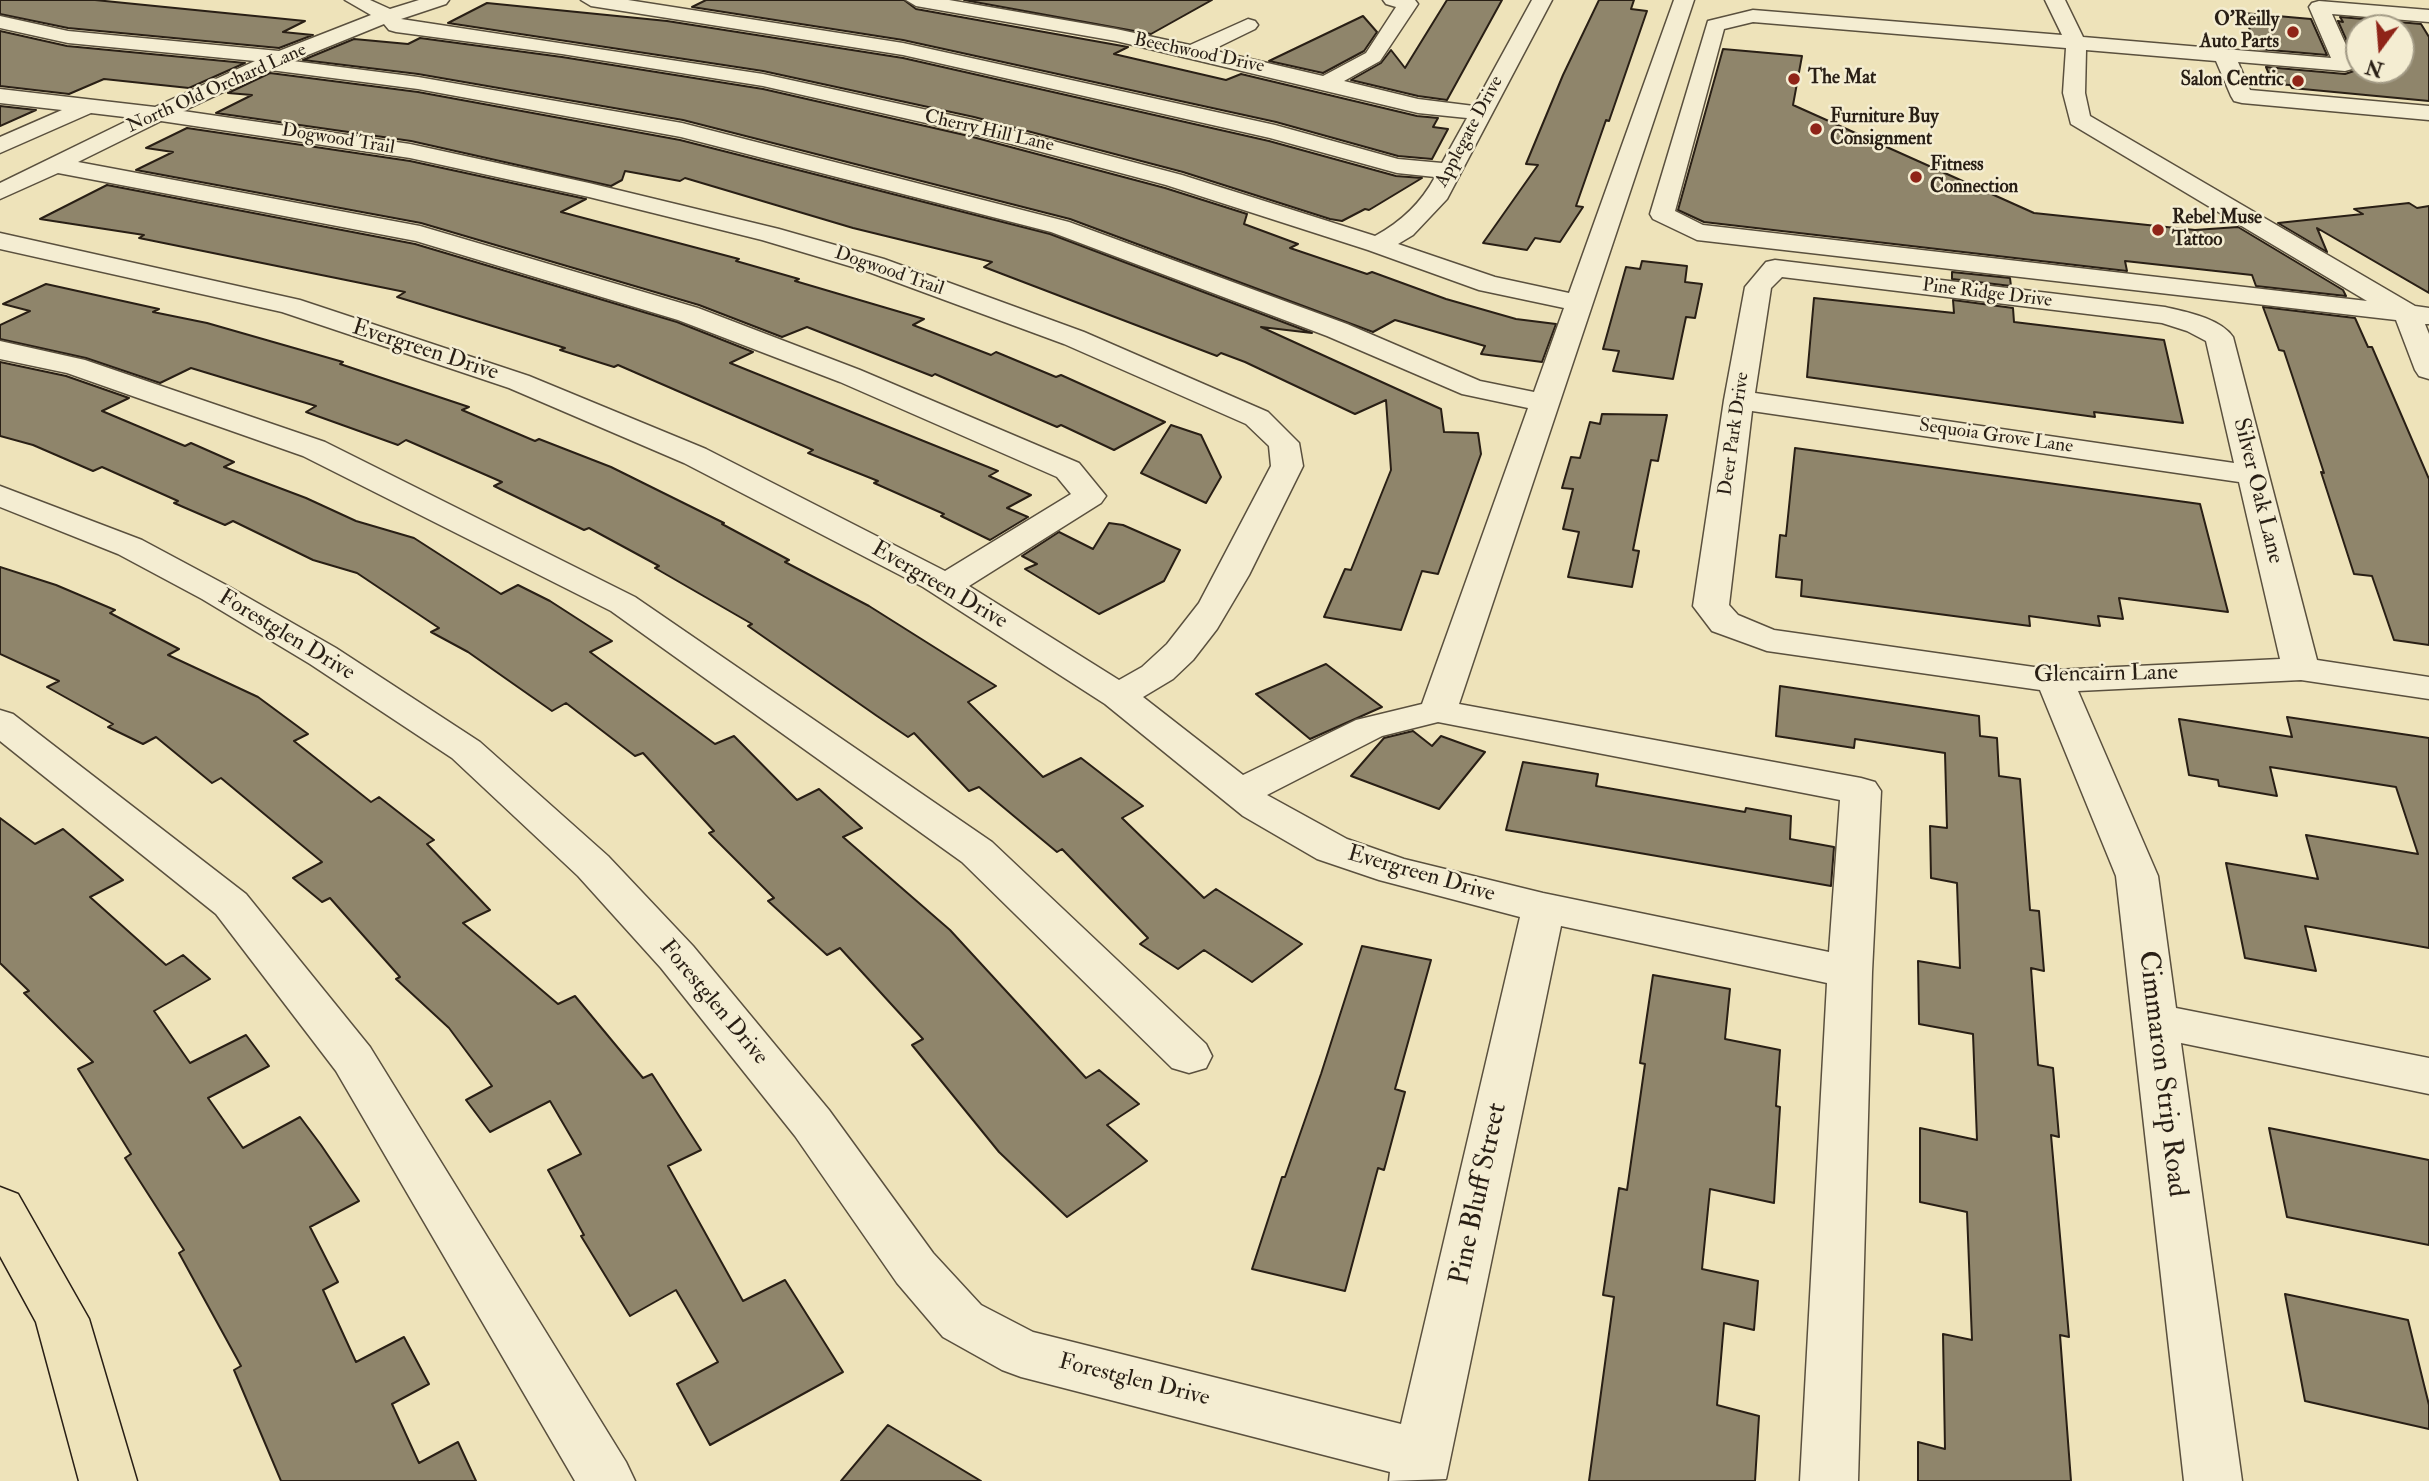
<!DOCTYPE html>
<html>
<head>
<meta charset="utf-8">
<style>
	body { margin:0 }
	#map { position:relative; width:2429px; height:1481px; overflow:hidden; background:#eee3ba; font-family:"IM FELL Double Pica",serif }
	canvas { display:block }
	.north { position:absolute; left:2345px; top:14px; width:70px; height:70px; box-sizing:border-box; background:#f4edd2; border:2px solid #a39b86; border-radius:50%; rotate:196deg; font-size:19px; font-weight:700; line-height:28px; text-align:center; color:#291f15 }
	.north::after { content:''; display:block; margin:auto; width:24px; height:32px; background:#8f2418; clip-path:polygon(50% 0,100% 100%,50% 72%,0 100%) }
</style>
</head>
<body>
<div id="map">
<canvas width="2429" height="1481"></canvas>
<div class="north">N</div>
</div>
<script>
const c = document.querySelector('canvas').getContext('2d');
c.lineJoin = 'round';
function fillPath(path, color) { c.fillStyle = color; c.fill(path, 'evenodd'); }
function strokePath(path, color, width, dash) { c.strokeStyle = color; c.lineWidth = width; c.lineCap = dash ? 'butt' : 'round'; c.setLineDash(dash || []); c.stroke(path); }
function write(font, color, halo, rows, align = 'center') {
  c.font = font + ' "IM FELL Double Pica",serif'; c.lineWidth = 5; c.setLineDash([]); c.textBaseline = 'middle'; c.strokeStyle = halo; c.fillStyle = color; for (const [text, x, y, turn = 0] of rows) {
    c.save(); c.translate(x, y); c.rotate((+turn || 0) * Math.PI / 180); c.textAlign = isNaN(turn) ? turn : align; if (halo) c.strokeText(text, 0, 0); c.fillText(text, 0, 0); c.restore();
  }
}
const building = new Path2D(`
	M0,0h95l210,21 -22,11 30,3 -34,13 -211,-20 -68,-14z
	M706,0h198l12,9 212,38 -14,7 112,26 15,-6 176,42 21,2 -5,9 15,2 -16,30 -34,-3 -122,-34 -373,-82 -211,-33z
	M964,0h248l-61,34z
	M1447,0h55l-55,100 -29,-4 -67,-16 30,-17 10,-13 14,18z
	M1599,0h35l-3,9 16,2 -38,110 -3,-1 -30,86 7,1 -23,35 -25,-4 -8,12 -44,-7 55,-78 -12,-1 37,-89z
	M487,3l180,18 236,37 366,83 127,35 26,2 -53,32 -4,-1 -23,12 -12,-2 -147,-47 -209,-55 -211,-46 -315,-48z
	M2243,13l68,6 16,36 -69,-6z
	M1363,16l14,16 -13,19 -41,22 -54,-12z
	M2340,17l81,7 8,13v64l-137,-13 -2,-3 -17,-1 -7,-17 79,7 9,-3 3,-7 -19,-43 5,1zM2359,28h42v42h-42z
	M0,31l67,15 178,17 -56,25 -85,-9 -35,15 -69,-8z
	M420,38l142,19 201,32 206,47 196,52 82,26 -3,10 54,20 -8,4 77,26 5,-2 74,27 70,20 40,5 -14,38 -61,-8 4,-8 -90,-26 -22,12 -303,-113 -387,-99 -265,-46 -115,-14 51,-21 54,5z
	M1723,49l79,7 -9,49 241,108 161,17 43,-3 105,63 3,6 -90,-10 -4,-11 -127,-14 2,10 -423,-49 -26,-12z
	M270,73l148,19 262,48 370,94 262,99 -51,-6 180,82 3,23 34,1 3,21 -43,120 -16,-3 -21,59 -77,-13 21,-48 6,1 40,-100 -5,-70 -31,14 -110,-52 -24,-9 -4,3 -233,-89 8,-5 -139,-34 -168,-50 -5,3 -55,-10 -3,9 -11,6 -200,-45 -195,-28 36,-18 -24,-2z
	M0,106l36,4 -36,16z
	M187,128l223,33 176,38 -25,13 178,47 -3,2 63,18 -4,2 129,38 -11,6 78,30 5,-3 60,25 5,-2 104,47 -51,28 -53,-25 -4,2 -122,-53 -3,2 -125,-49 -25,10 -83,-32 -278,-82 -285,-53 37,-18 -27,-4z
	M107,185l308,59 262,78 76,30 -23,11 268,108 -9,5 42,19 -24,13 21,9 -38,23 -49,-24 3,-2 -70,-31 4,-2 -70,-28 5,-3 -195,-85 -4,2 -54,-17 5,-2 -168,-51 8,-5 -266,-54 5,-3 -104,-16z
	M2409,203l8,5 12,-2v87l-112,-65 10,24 -49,-29 85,-9 -9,-5z
	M1642,261l45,5 -2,16 17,2 -7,34 -9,-1 -13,62 -60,-8 6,-20 -16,-2 23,-82 14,2z
	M1952,272l58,6 1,8 -59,-7z
	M46,284l113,25 -6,3 54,11 136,39 -3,2 129,43 -7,3 73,31 4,-2 72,28 113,56 -2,1 67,36 -4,2 84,44 127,80 -28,16 75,75 38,-19 62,48 -21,12 82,80 12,-9 86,55 -50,38 -48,-32 -26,19 -38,-25 8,-6 -86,-89 -5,3 -78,-65 -10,4 -55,-58 -6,4 -31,-21 -129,-90 4,-2 -97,-56 4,-2 -70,-38 -5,2 -90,-44 8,-4 -96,-42 -8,5 -92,-33 10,-6 -125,-38 -31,15 -74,-25 -86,-19v-14l30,-14 -27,-7z
	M1814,298l140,15 -1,-13 60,8 1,14 150,18 19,83 -89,-11 1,5 -288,-40z
	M2263,307l92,11 13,29h4l57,132v166l-35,-5 -22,-64 -18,-2 -33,-102 3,1 -27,-83 -13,-39 -5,-1z
	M0,362l66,14 63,22 -27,13 83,35 6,-3 43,19 -10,5 82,31 50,23 58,17 87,56 17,-9 32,16 62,40 -22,11 125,92 19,-8 63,64 22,-11 43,39 -19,9 107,93 136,148 13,-8 40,34 -32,21 40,36 -80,56 -68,-65 -87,-107 11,-6 -83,-91 -13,7 -59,-54 6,-3 -65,-65 5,-2 -71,-78 -8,3 -69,-53 -14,8 -84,-59 -37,-20 8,-4 -82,-55 -44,-13 -80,-39 -8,4 -51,-22 4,-2 -76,-34 -9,4 -60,-26 -33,-9z
	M1602,414l65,1 -9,46 -7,-1 -18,90 6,1 -7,36 -64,-10 11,-45 -16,-3 10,-40 -11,-1 9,-31 9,1 10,-36 10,2z
	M1171,425l30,10 20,42 -15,26 -65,-30z
	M1795,448l405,56 28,108 -109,-14 4,21 -25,-3 2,10 -71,-10 1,10 -229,-30 1,-16 -26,-3 4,-42 6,1z
	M1109,523l14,2 57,25 -16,31 -65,33 -74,-45 12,-5 -15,-8 37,-24 34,17z
	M0,567l56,18 59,25 -5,3 69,36 -11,6 90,42 50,37 -14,7 77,61 8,-5 55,43 -7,4 63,66 -27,13 95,81 17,-8 68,82 9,-4 49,76 -33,16 75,135 42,-21 58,92 -133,73 -33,-61 41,-22 -42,-72 -46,26 -49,-80 3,-1 -36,-65 33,-16 -31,-53 -60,31 -24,-32 26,-14 -43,-58 -53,-49 4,-2 -70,-79 -8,4 -29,-24 29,-16 -101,-84 -9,5 -56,-46 -13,7 -35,-17 5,-3 -66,-37 12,-6 -59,-27z
	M1326,664l56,43 -72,32 -54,-45z
	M1780,686l199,30 1,20 17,2 2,38 21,3 10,131 9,1 5,60 -13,-3 7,97 15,3 6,69 -8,-2 18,202 -9,-2 11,146h-153v-39l27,7 -2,-115 29,6 -5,-128 -47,-10v-74l57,12 -4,-106 -54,-10 -1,-63 42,7 -3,-85 -26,-5 -1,-52 17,2 -2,-75 -90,-14 -1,9 -78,-12z
	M2287,717l142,21v210l-124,-22 11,45 -71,-13 -19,-95 92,16 -12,-44 112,19 -22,-67 -126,-20 7,29 -58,-10 -1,-6 -29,-5 -10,-56 113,18z
	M1413,731l19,15 9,-10 44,16 -46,57 -88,-33 33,-38z
	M1523,762l75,12 -2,12 149,26 1,-4 45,8 -1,23 44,8 -3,39 -325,-56z
	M0,818l35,26 28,-15 60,51 -33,17 76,68 17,-10 27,24 -56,32 36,52 56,-28 23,31 -61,32 35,50 57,-31 21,28 38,56 -49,26 28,55 -15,8 33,72 48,-25 25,47 -37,20 27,59 39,-21 18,39h-195l-47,-111 7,-4 -62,-113 5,-3 -59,-92 6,-4 -53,-85 15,-7 -69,-69 5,-2 -29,-28z
	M1362,946l69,14 -36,129 10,3 -21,78 -6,-2 -33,123 -93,-22 30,-92h3l36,-103z
	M1653,975l77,14 -5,50 55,11 -4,56 4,1 -6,96 -64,-14 -8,80 56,12 -4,49 -30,-7 -7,82 42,11 -4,65h-166l25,-184 -11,-2 16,-107 8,2 18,-126 -5,-1z
	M2269,1128l160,32v85l-142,-28z
	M2285,1294l123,26 21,85v24l-124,-28z
	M888,1425l93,56h-140z`);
fillPath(building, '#8f856b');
strokePath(building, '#291f15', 2);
const minor = new Path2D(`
	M345,0h25l20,9 29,-9h30l-3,4 -45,15 362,55 210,46 209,55 193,61c26,-14 46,-33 60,-59l-38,-4 -127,-35 -367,-83 -312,-49 -10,-6h47l275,43 372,82 123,34 44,4 25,-45 -49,-5 -302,-72 -200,-35 -10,-6h43l167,29 74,16 58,-26 7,2 3,4 -3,4 -43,21 111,26 43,-23 30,-46 -10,-3 -3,-4h32l3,4 -38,57 -36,20 74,18 56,7 58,-106h20l-105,199 -34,36 -15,9 97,33 74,16 105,-293h20l-235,704 402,74 14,4 6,9 -9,181 -14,509h-58l27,-498 -266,-57 -115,553 -57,2 1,-9 -369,-95 -19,-7 -59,-33 -46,-54 -102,-147 -134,-168 -83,-92 -126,-118 -142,-94 -108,-65 -84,-45 -118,-47v-21l142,54 84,45 110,63 144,94 128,114 85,90 136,164 104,143 48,52 52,27 368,92 119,-507 -141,-37 -62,-21 -74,-43 -138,-112 -182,-117 -239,-124 -175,-75 -227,-76 -282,-63v-16l300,67 229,76 177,73 239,122 126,-77 -14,-17 -217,-95 -162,-62 -262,-79 -358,-68 -58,26v-16l133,-65 -42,-5 -91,40v-16l62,-27 -62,-7v-14l155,18 100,-46 -187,-18 -68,-15v-12l68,15 211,20 92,-36zM384,24l5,6 7,2 166,22 201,32 207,47 196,52 202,65 111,40 85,18 -30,84 -54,-11 -133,-57 -278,-102 -387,-99 -264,-46 -125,-16zM270,70l148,19 263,48 370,95 276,104 135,58 66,14 -106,296 -66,16 -113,55 -100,-78 30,-18 20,-19 24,-31 32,-54 54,-109 -4,-23 -31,-31 -184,-80 -200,-73 -105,-30 -190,-46 -179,-39 -227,-33zM161,121l249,37 179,39 173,43 104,31 198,73 182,80 23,22 2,20 -72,137 -32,41 -25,23 -23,13 -150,-94 132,-83 5,-7 -27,-33 -219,-93 -162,-62 -278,-82 -342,-64zM1438,722l402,78 -11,152 -286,-59 -139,-34 -57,-20 -80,-44 115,-59z
	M2045,0h20l18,37 248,21 -22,-51 3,-4 7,-2 110,9v12l-97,-8 23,51 -3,4 -7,2 -107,-9 12,28 179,16v14l-187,-17 -8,-2 -3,-5 -15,-35 -130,-11 -1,43 5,23 325,190 14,2v16h-4l4,10v45l-10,-3 -4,-6 -19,-50 -699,-80 -44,-21 -3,-5 58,-193 45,-11 309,25zM1753,22l313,26 -3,45 8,31 296,177 -664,-76 -28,-14 49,-182z
	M1775,260l390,47c21,5 55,11 68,30l84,323 112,17v22l-128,-19 -223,11 80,185 18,132 253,50v36l-248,-51 61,438h-58l-68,-605 -76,-186 -273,-39 -55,-20 -19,-25 31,-206 21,-113 21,-25zM1782,277l380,46 25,8 19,10 28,122 -479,-70 16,-105zM1752,411l487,71 41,177 -225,11 -281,-40 -36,-15 -9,-10z
	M0,341l85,19 240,82 310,155 357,245 214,202 6,12 -6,12 -17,5 -17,-5 -210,-206 -351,-251 -308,-155 -236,-83 -67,-14z
	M0,710l13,4 233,180 124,153 256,415 9,19h-60l-239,-410 -120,-157 -216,-173z`);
const major = new Path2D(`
	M0,1187l18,7 71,125 48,162h-58l-43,-159 -36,-66z`);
strokePath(minor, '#5a503e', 3);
strokePath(major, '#291f15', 3);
fillPath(minor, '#f4edd2');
fillPath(major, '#eee3ba');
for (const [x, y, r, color] of [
	[2293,32,7,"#8f2418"],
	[1794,79,7,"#8f2418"],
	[2298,81,7,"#8f2418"],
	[1816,129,7,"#8f2418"],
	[1916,177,7,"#8f2418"],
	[2158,230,7,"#8f2418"]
]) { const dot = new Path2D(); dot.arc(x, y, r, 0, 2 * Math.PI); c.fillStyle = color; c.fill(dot); strokePath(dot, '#f4edd2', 2.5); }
write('bold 19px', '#291f15', '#f4edd2', [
	["O'Reilly",2279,21,"right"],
	["Auto Parts",2279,43,"right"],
	["The Mat",1808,79],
	["Salon Centric",2284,81,"right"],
	["Furniture Buy",1830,118],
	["Consignment",1830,140],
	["Fitness",1930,166],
	["Connection",1930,188],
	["Rebel Muse",2172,219],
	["Tattoo",2172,241]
], 'left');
write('19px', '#291f15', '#f4edd2', [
	["Beechwood Drive",1199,54,12],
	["North Old Orchard Lane",217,89,-24],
	["Cherry Hill Lane",989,132,13],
	["Applegate Drive",1470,132,-62],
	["Dogwood Trail",338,140,9],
	["Dogwood Trail",889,272,19],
	["Pine Ridge Drive",1987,294,7],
	["Deer Park Drive",1735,434,-82],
	["Sequoia Grove Lane",1996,437,8]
]);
write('23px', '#291f15', '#f4edd2', [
	["Evergreen Drive",425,351,18],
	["Silver Oak Lane",2257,491,76],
	["Evergreen Drive",939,586,30],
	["Forestglen Drive",286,636,31],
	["Glencairn Lane",2106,675,-1],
	["Evergreen Drive",1421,875,16],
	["Forestglen Drive",713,1003,50],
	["Forestglen Drive",1134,1381,14]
]);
write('28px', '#291f15', '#f4edd2', [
	["Cimmaron Strip Road",2161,1074,83],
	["Pine Bluff Street",1480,1194,-78]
]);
</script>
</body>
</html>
